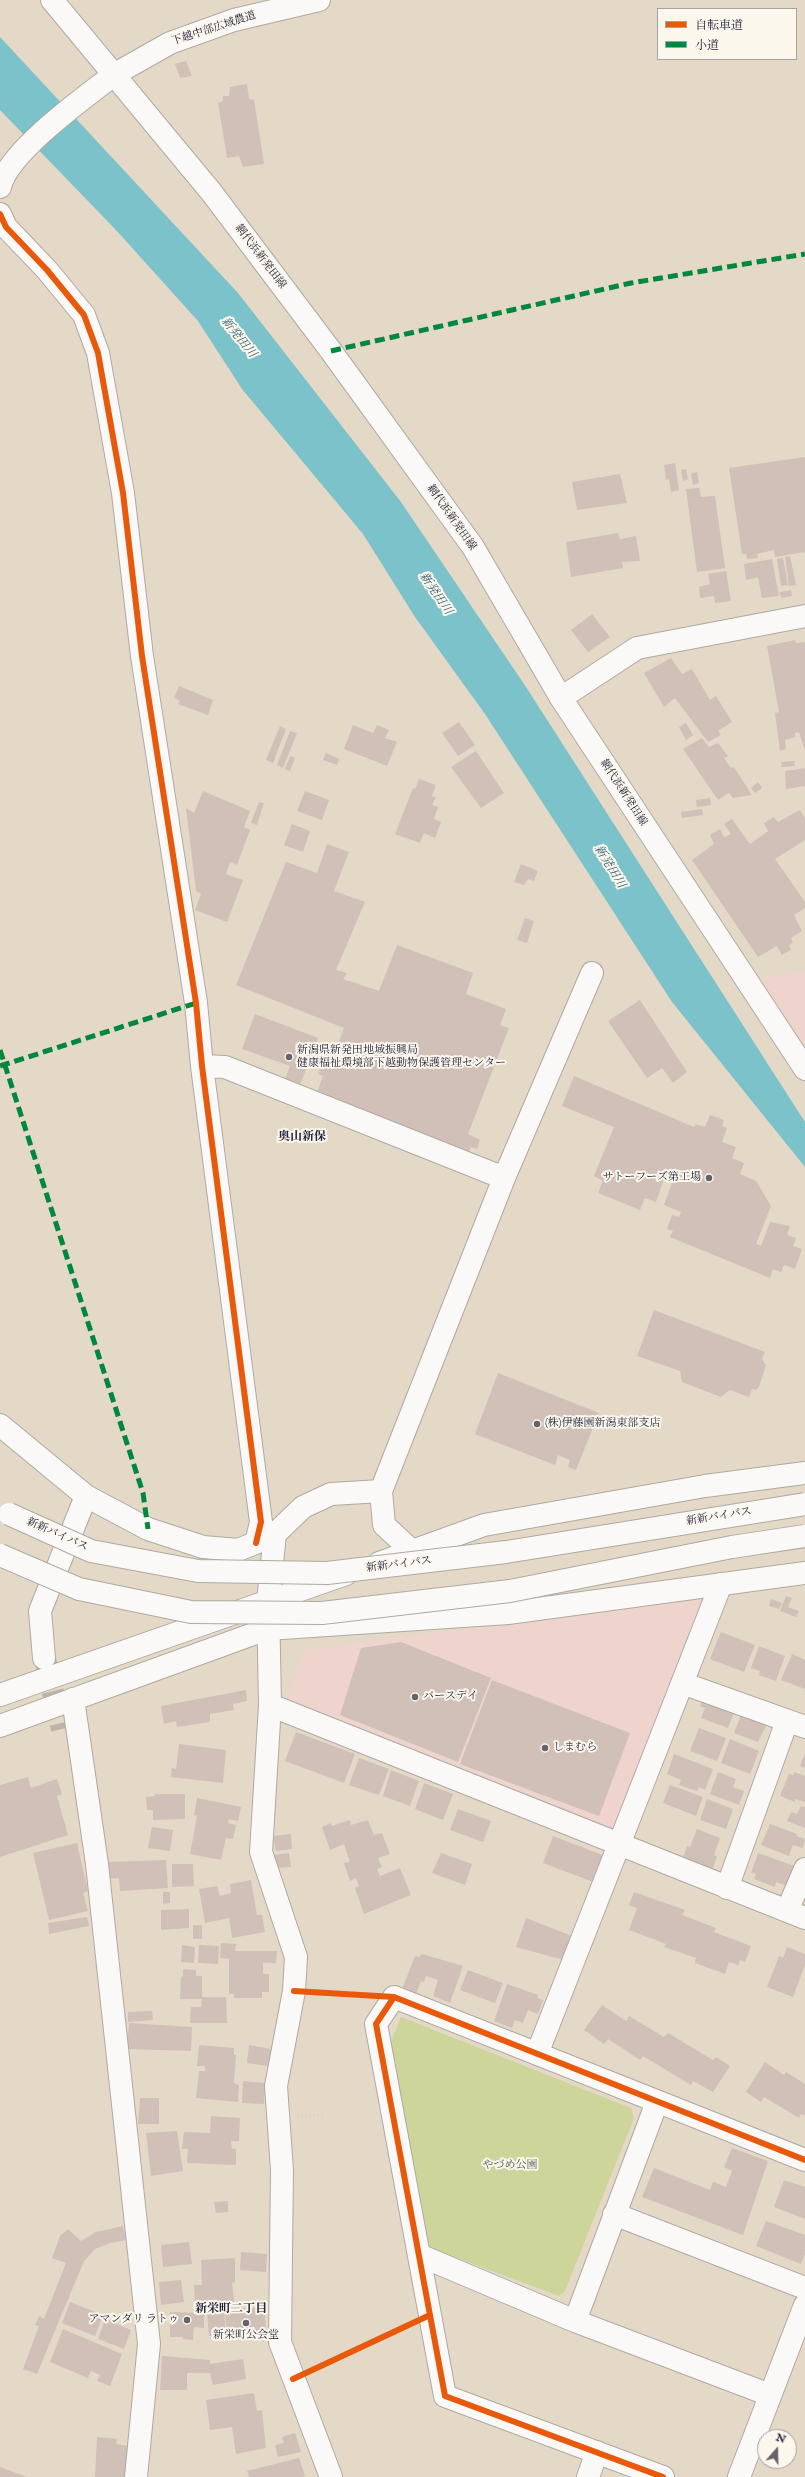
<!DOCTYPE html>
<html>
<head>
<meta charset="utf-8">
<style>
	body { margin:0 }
	#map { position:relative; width:805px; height:2477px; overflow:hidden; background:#e4d9c7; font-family:"IM FELL English","Noto Serif JP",serif }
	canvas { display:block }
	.legend { position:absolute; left:657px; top:8px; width:140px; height:52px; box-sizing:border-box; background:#fbf7ec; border:1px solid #a4a2a5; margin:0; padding:5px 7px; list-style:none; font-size:12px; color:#22223b }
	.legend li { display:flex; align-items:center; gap:8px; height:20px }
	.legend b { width:20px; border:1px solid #a4a2a5 }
	.north { position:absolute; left:757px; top:2429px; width:40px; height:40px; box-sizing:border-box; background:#fbf7ec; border:1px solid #a4a2a5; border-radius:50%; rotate:20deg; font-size:11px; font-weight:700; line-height:16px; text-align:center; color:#22223b }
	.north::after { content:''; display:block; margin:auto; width:14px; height:18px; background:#66626c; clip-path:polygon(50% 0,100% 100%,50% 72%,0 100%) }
</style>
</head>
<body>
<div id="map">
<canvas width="805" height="2477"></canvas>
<ul class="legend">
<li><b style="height:5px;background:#e8590c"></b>自転車道</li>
<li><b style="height:5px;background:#00873e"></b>小道</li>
</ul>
<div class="north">N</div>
</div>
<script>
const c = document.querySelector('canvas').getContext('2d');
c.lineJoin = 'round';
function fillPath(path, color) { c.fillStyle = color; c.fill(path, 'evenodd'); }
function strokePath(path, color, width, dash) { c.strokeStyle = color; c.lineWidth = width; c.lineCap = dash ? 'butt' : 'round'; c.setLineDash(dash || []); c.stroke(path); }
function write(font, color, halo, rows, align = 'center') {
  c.font = font + ' "IM FELL English","Noto Serif JP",serif'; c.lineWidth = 4; c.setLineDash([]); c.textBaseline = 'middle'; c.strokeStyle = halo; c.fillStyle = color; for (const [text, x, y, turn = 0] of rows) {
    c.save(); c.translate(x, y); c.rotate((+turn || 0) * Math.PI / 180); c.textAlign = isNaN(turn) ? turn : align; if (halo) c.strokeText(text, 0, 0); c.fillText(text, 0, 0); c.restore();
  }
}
fillPath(new Path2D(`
	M805,972v74l-48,-66z
	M702,1598l-90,235 -330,-123 24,-60z`), '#eed4cc');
fillPath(new Path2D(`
	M401,2017l230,91 3,10 -69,173 -6,5 -134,-50 -37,-197z`), '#cdd59a');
fillPath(new Path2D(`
	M0,37l238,256 163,209 125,185 279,435v45l-133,-165 -187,-288 -70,-97 -52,-83 -121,-145 -44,-68 -82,-91 -116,-120z`), '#7bc2ca');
fillPath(new Path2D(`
	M186,61l6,15 -12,2 -5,-14z
	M247,84l2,15 5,1 10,64 -21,3 -4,-11 -12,2 -9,-55 5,-2v-5h6l1,-9z
	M805,457v95l-30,5 -1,-7 -17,4 1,4 -11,1 -1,-5h-4l-13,-86z
	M675,463l4,27 -8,2 -2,-13 -3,1 -2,-15z
	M686,469l2,10 -5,2 -2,-11z
	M697,472l2,11 -6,2 -2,-11z
	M620,474l7,29 -50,7 -5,-28z
	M699,488l2,9 14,-1 10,72 -28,4 -11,-83z
	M618,533l2,6 16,-3 4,25 -18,1 1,6 -52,9 -5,-35z
	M790,556l6,29 -7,1 -4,-29z
	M783,558l5,27 -7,1 -4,-27z
	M772,559l7,37 -17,2 -4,-21 -12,3 -2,-16z
	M726,571l5,30 -16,2 -1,-7 -14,2 -1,-11 11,-3 -2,-10z
	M791,590l1,6 -11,2 -1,-6z
	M592,614l18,23 -22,15 -17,-22z
	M795,640l1,3 9,-1v109l-6,-19 -4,1v4l-10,3 1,9 -6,2 -5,-38 4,-1 -12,-66z
	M671,658l11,16 10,-5 18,31 6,-4 16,26 -14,9 3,4 -13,7 -33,-44 -11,9 -20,-34z
	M179,686l34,14 -5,15 -30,-11 2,-3 -6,-3z
	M459,722l16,23 -17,11 -16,-23z
	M686,723l7,12 -7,5 -7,-13z
	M353,725l20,8 4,-8 12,5 -4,8 12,4 -10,24 -43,-17z
	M280,726l6,3 -13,34 -7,-3z
	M290,731l7,2 -14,35 -6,-3z
	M702,738l7,9 9,-4 10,13 -4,2 7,10 3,-1 18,28 -19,3 -4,-5 -11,7 -35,-51z
	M476,751l28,42 -23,15 -30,-41z
	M326,753l13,6 -2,6 -14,-5z
	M290,756l5,2 -5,13 -5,-2z
	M794,761l1,5 -13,1 -1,-5z
	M805,768v18l-19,3 -1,-18z
	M419,779l17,6 -4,11 4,1 -4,8 6,2 -4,12 7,3 -6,16 -11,-5 -4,10 -25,-9 18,-46 2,1z
	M758,782l4,6 -7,5 -4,-5z
	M203,791l47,20 -6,16 6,3 -13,35 -7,-3 -4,12 17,6 -16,42 -32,-12 6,-16 -5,-3 -10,-83 8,5z
	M305,791l24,9 -7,20 -25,-9z
	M710,798l1,7 -14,2 -1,-7z
	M259,802l5,1 -7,22 -6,-2z
	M702,809l1,6 -21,3 -1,-6z
	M800,810l5,8v22l-30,19 30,43v6l-11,7 8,16 -11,7 2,5 -4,2 2,5 -9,5 -5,-9 -19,11 -66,-97 22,-16 -4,-9 10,-6 4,8 7,-3 -7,-10 8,-5 18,25 18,-13 -4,-8 10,-6 4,5z
	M292,824l18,7 -7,21 -19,-7z
	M327,844l22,8 -15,39 31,11 -29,68 11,3 -4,6 36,12 18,-46 76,28 -7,21 40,15 -6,16 9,3 -41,106 12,6 -3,9 -6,-2 -4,8 -151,-59 7,-20 -5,-2 12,-32 8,2 6,-16 -108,-43 50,-123 31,11z
	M521,864l17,7 -4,10 -6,-2 -4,6 -10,-3z
	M525,918l9,3 -7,22 -10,-3z
	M640,1000l47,72 -14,11 -11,-15 -15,10 -39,-57z
	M255,1014l63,24 -19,50 -15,-6 6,-16 -48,-17z
	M574,1076l120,51 2,-3 9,3 5,-12 14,5 -2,6 5,2 -5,14 14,5 -4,11 12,5 -4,11 16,7 15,25 -15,38 5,2 9,-24 20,4 -3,9 9,3 -3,8 9,3 -7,20 -11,-4 -3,7 -8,-3 -3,9 -100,-41 3,-6 -6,-2 5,-14 7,2 2,-5 -17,-7 9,-25 -8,-4 -9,26 -11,-4 -5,12 -42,-17 5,-12 -9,-5 20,-49 -52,-21z
	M654,1310l111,42 -3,7 4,6 -7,22 -3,3 -4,-1 -3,8 -19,-7 -9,7 -39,-15 -2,-11 -43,-15z
	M498,1373l101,40 -23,57 -8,-3 2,-7 -12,-5 -3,10 -80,-31z
	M786,1596l6,2 -4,9 11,4 -3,6 -16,-6z
	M771,1599l11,4 -3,6 -10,-3z
	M721,1632l34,13 -11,27 -34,-13z
	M401,1642l90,36 -33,84 -118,-47 21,-67z
	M759,1646l26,10 -9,25 -17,-6 1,-4 -9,-3z
	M792,1654l13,6v29l-24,-9z
	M492,1680l138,53 -31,83 -139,-52z
	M246,1690l1,11 -14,3 1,6 -24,4v8l-33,5 -1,-6 -12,3 -3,-18z
	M705,1695l31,12 -8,21 -27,-10 4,-10 -5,-2z
	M743,1710l26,10 -11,22 -24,-9z
	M699,1728l27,10 -9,23 -27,-10z
	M296,1732l59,22 -11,29 -59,-22z
	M730,1739l29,12 -9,23 -29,-11z
	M179,1744l47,6 -3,33 -52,-6 1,-9 4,1z
	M805,1753v15l-5,-2z
	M674,1754l39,15 -8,21 -6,-3 -2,4 -18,-6 2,-5 -14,-6z
	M359,1758l30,11 -10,26 -30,-10z
	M391,1770l28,11 -9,25 -27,-10z
	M718,1772l18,7 -3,8 11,4 -5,14 -29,-11z
	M794,1772l11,4v26l-10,-3v3l-15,-6 9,-22 4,1z
	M28,1777l3,11 26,-9 5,15 -5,2 11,39 -68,22v-72z
	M424,1783l29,11 -10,26 -28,-11z
	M670,1785l33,12 -7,19 -33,-13z
	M155,1794h30v25l-32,1v-10h-6l-1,-13 9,-1z
	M197,1798l44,9 -3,14 -9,-2 -1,4 8,2 -3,14 -7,-1 -5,22 -31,-6 7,-38 -3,-1z
	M707,1799l26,10 -7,20 -26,-9z
	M801,1806l4,1v21l-18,-7 4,-9 6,2z
	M458,1809l33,12 -8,21 -33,-12z
	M350,1820l1,5 17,-5 6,15 8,-2 8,21 -12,4 4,9 -5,2 3,7 20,-8 11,27 -47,19 -9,-26 4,-2 -3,-8 -6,3 -6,-18 6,-1 -6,-18 -14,6 -8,-23 9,-4 1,3z
	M770,1824l27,10 -1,2 9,3 -2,9 -10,-3 -4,11 -28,-11z
	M152,1827l21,3 -3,21 -22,-3z
	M697,1829l23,9 -6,17 3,2 -4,11 -30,-10 4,-12 3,1z
	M291,1834l1,15 -16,2 -3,-15z
	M553,1836l52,20 -9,27 -53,-20z
	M77,1843l11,48 -5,2 5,18 -39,9 -16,-67z
	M289,1853l2,14 -16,1 -2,-13z
	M441,1853l31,11 -7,21 -33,-12z
	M758,1853l42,15 -7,20 -17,-6 -1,5 -21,-8 2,-5 -5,-1z
	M166,1860l2,28 -48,3 -1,-13 -13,1 -1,-17z
	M172,1864h21l1,22 -22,1z
	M251,1880l6,35h5l3,17 -33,6 -3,-20 -24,5 -6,-34 18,-3 3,10 11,-3 -1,-9z
	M163,1892h7v11l-7,1z
	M634,1892l51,18 -3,5 34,13 -2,4 37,14 -6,16 -5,-2 -2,5 -9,-3 -4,12 -30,-11 1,-5 -32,-11 2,-3 -37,-14 8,-22 -8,-3z
	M189,1909v19l-28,2v-20z
	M87,1917l2,9 -40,8 -1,-11z
	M526,1918l51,20 -10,23 -51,-14z
	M193,1925h9v14h-9z
	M221,1943l15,1 -1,7h42l-1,12h-13v11h6v18h-7v6h-28v-4h-5v-35l-9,-1z
	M182,1945l13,2 -1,16 -13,-1z
	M199,1945l20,1 -1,18 -20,-1z
	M787,1947l18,7v11l-12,32 -26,-10 12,-31 4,2z
	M422,1954l41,12 -13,37 -17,-7 5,-16 -12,-4 -2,6 -3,-1 -5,13 -14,-5 13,-33 5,1z
	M183,1969l13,1v6h6v21h24l1,26h-37l1,-16h10l1,-8h-22l1,-22 2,-1z
	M468,1970l35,13 -8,20 -35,-13z
	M507,1984l31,11 -1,3 6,2 -5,14 -10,-4 -5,13 -8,-3 -3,8 -18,-7z
	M602,2005l24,16 3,-5 35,21 4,-4 45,27 3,-3 14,9 -17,26 -20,-11 -2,4 -48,-29 -3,4 -32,-21 -4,5 -20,-14z
	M152,2011l1,9 -25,2v-10z
	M129,2023l63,4 -1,24 -64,-2z
	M199,2045l35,3v7h2l-2,28 5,2 -1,17 -42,-4 3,-27h6v-5h-8z
	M249,2045l22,4 -3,17 -21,-3z
	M765,2062l19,13 2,-3 19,12v32l-4,-2 -2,4 -35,-21 -3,5 -15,-10z
	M243,2081l22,2 -1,21 -22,-1z
	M140,2098h19v26h-21z
	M211,2116l29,2 -1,23h-8l1,8h4v16l-49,-2 1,-14h-6l2,-17 26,1z
	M177,2131l6,40 -32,5 -5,-43z
	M732,2148l36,13 -25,74 -101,-38 12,-29 56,22 3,-8 13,5 6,-16 -8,-4z
	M784,2180l21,7v32l-31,-12z
	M228,2201v11l-12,1 -2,-11z
	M766,2221l39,14v19l-4,10 -45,-18z
	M123,2226l3,14 -16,3 -15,6 -11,12 -47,113 -14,-5 16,-43 -4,-1 4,-9 5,3 22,-56 -14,-5 8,-22 8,-7 13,12 15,-9z
	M189,2242l3,22 -29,3 -2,-22z
	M241,2252l26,2 -1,18 -26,-2z
	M235,2258v25l-3,-1 2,20 -10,1v2l-22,1v-3h-7l-1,-18h8l-1,-25z
	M181,2280l3,22 -23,3 -2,-23z
	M70,2302l33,13 -8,21 -33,-13z
	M265,2307l1,30 -39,2 -2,-29z
	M224,2311l2,24 -17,1 -2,-23z
	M170,2312l34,1v15l-10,-1 -1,13 -10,-1v-2h-13z
	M105,2319l26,11 -7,19 -26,-10z
	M63,2329l59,25 -12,32 -13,-5 3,-6 -9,-4 -3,7 -38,-16z
	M162,2356l48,4v4l33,-5 3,20 -33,6 -3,-12h-23v17h-27z
	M254,2393l3,18 5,-1 4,38 -30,6 -4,-27 -22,3 -4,-30z
	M295,2433l6,19 -23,5 -3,-12 9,-2 -2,-6z
	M97,2437l20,2 -1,5 12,2 -3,31h-30z
	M299,2458l6,18 -3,1h-53l-2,-6z
	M0,2467l27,10h-27z`), '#d0c0b8');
strokePath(new Path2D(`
	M45,1659l17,70`), '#bdb4ab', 22, [22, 11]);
const minor = new Path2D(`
	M0,187c8,-35 85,-90 115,-113
	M0,214l6,13 41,43 37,45 14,38 25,140 19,163 54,347 6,63 59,456 -5,21
	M202,1066l23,1 279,111
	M0,1425l86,71 62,33 55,18 35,3 32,-13
	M412,1551l-28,-26 -3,-34 123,-313 88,-205
	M44,1658l-4,-47 46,-115
	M682,1683l123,44
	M73,1699l24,165 52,480 -13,133
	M270,1705l535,213
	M727,1888l60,-167
	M787,1911l18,-42
	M537,2054l184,-470
	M614,2214l191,74
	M419,2255l156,66 195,74
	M575,2321l82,-219
	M331,2477l-51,-135 2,-172 -6,-84 18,-95 2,-34 -35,-105 9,-147 -2,-103 7,-68 28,-27 28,-13 50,-3
	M588,2477l9,-25
	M663,2477l-218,-81 -69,-372 18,-27 411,163
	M739,2477l66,-172`);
const tertiary = new Path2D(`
	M115,74l55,-31 64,-23 85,-20
	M561,698l76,-50 168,-32`);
const secondary = new Path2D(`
	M52,0l160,193 119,158 142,196 88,151 244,371`);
const trunk = new Path2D(`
	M379,1563l105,-38 221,-39 100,-13
	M0,1695l346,-121
	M0,1726l267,-97 241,-16 297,-40`);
strokePath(minor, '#afa9a0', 24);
strokePath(tertiary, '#afa9a0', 24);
strokePath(secondary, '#afa9a0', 24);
strokePath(trunk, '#afa9a0', 24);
strokePath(new Path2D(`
	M298,2116l27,-1`), '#d1cfcb', 2.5, [1, 3]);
strokePath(minor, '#fbf9f7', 22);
strokePath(tertiary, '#fbf9f7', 22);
strokePath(secondary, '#fbf9f7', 22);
strokePath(trunk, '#fbf9f7', 22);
const trunkBridge = new Path2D(`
	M9,1514l82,37 107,20 129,2 179,-21 299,-48
	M0,1555l79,34 112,23 131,1 188,-22 222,-44 73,-11`);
strokePath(trunkBridge, '#afa9a0', 24, []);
strokePath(trunkBridge, '#fbf9f7', 22);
strokePath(new Path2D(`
	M331,351l300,-68 174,-29
	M0,1050l143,443 5,36
	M0,1066l196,-63`), '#00873e', 5, [10, 5]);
strokePath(new Path2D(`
	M0,214l6,13 41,43 37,45 14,38 25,140 19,163 54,347 6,63 59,456 -5,21
	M294,1991l100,6
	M293,2379l137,-64
	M663,2477l-218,-81 -69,-372 18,-27 411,163`), '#e8590c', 6);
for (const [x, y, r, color] of [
	[289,1057,4,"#66626c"],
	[709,1178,4,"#66626c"],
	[537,1424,4,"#66626c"],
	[415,1697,4,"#66626c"],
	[545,1748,4,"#66626c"],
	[187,2320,4,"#66626c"],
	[246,2323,4,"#66626c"]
]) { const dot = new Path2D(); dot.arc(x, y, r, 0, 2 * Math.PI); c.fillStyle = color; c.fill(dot); strokePath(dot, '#fbf7ec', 1.5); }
write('11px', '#22223b', '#fbf7ec', [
	["下越中部広域農道",214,29,-18],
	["網代浜新発田線",260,257,53],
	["網代浜新発田線",451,518,55],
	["網代浜新発田線",623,793,57],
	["新新バイパス",719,1517,-9],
	["新新バイパス",57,1535,24],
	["新新バイパス",399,1565,-7]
]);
write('11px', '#22223b', '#fbf7ec', [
	["新潟県新発田地域振興局",297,1051],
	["健康福祉環境部下越動物保護管理センター",297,1064],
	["サトーフーズ第工場",701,1178,"right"],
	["(株)伊藤園新潟東部支店",545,1424],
	["バースデイ",423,1697],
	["しまむら",553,1748],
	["アマンダリ ラトゥ",179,2320,"right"],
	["新栄町公会堂",246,2336,"center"]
], 'left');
write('11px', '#50574c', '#fbf7ec', [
	["やづめ公園",510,2166]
]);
write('italic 12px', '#345e75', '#fbf7ec', [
	["新発田川",238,338,51],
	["新発田川",435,594,56],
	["新発田川",609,867,58]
]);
write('bold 12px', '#22223b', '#fbf7ec', [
	["奥山新保",302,1138],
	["新栄町二丁目",231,2310]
]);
</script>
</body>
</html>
